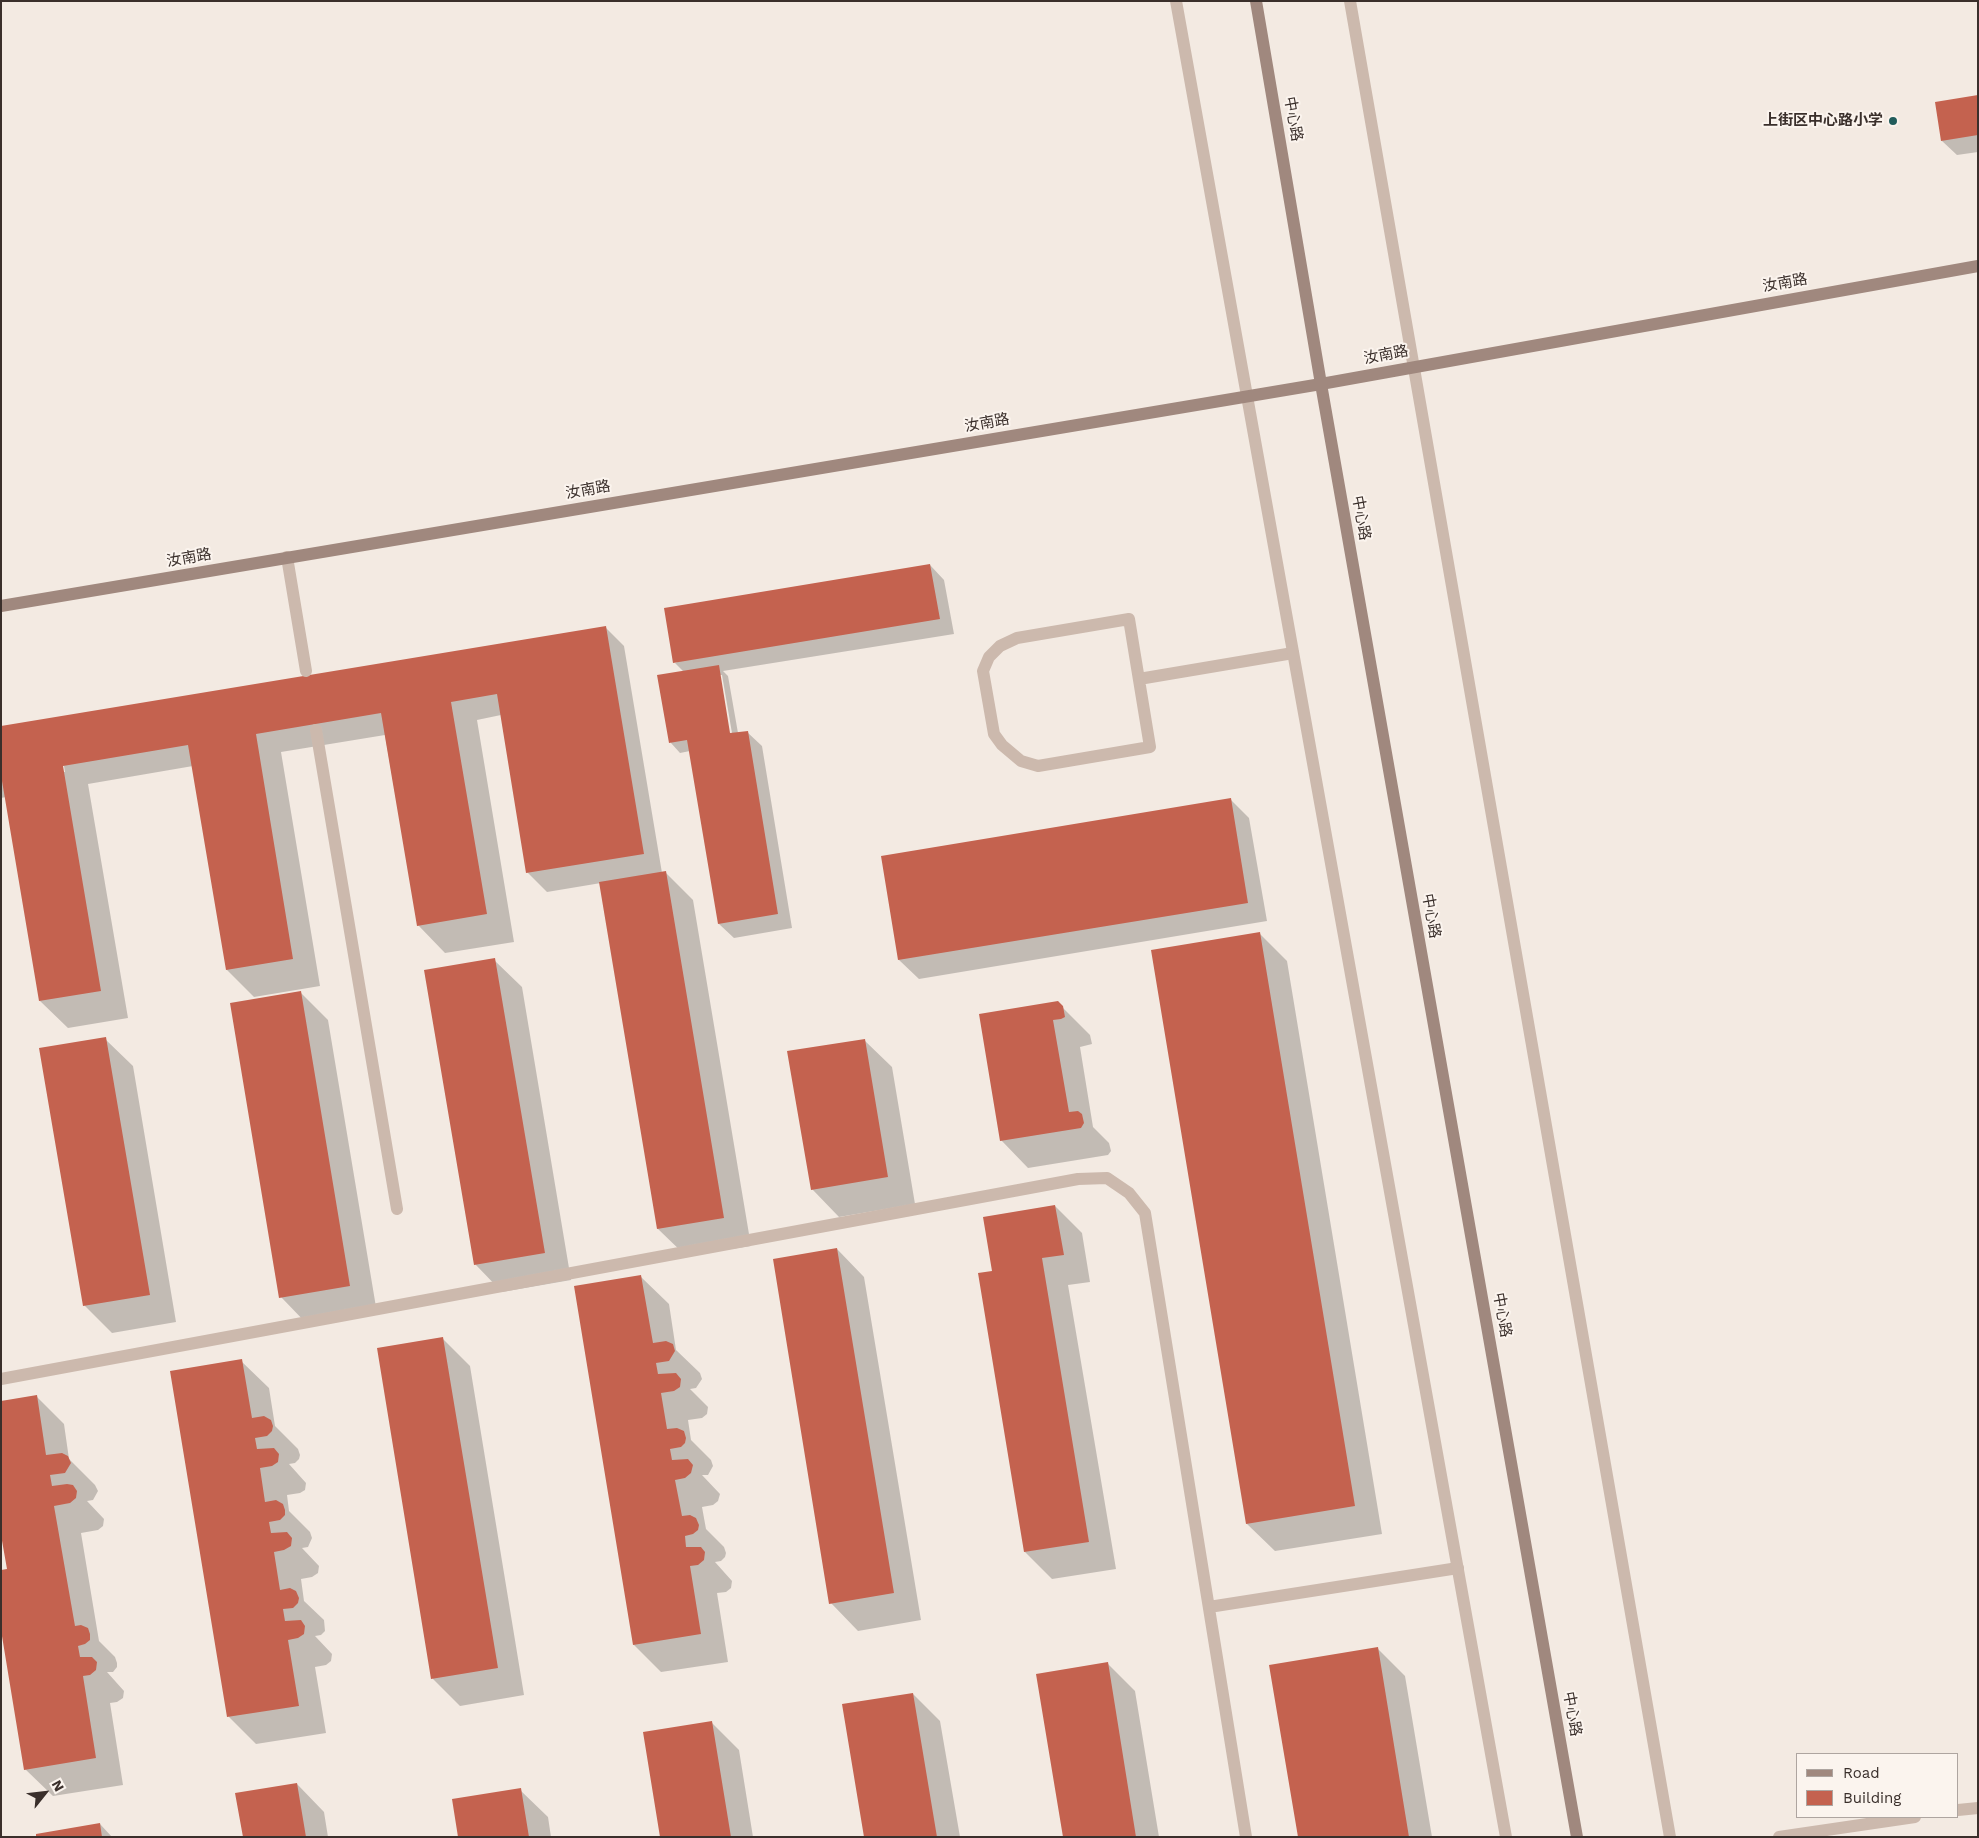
<!DOCTYPE html>
<html>
<head>
<meta charset="utf-8">
<style>
	body { margin:0 }
	#map { position:relative; width:1979px; height:1838px; overflow:hidden; background:#f3eae2; font-family:"Work Sans",sans-serif }
	canvas { display:block }
	.frame { position:absolute; inset:0; border:2px solid #3a2f2b; pointer-events:none }
	.legend { position:absolute; left:1796px; top:1753px; width:162px; height:65px; box-sizing:border-box; background:#fbf4ee; border:1px solid #aea5a0; margin:0; padding:6px 9px; list-style:none; font-size:15px; color:#3a2f2b }
	.legend li { display:flex; align-items:center; gap:10px; height:25px }
	.legend b { width:25px; border:1px solid #aea5a0 }
	.north { position:absolute; left:20px; top:1768px; width:50px; height:50px; -webkit-text-stroke:4px #fbf4ee; paint-order:stroke; rotate:61deg; font-size:14px; font-weight:700; line-height:20px; text-align:center; color:#3a2f2b }
	.north::after { content:''; display:block; margin:auto; width:18px; height:22px; background:#3a2f2b; clip-path:polygon(50% 0,100% 100%,50% 72%,0 100%) }
</style>
</head>
<body>
<div id="map">
<canvas width="1979" height="1838"></canvas>
<div class="frame"></div>
<ul class="legend">
<li><b style="height:6px;background:#a0887e"></b>Road</li>
<li><b style="height:14px;background:#c4624f"></b>Building</li>
</ul>
<div class="north">N</div>
</div>
<script>
const c = document.querySelector('canvas').getContext('2d');
c.lineJoin = 'round';
function fillPath(path, color) { c.fillStyle = color; c.fill(path, 'evenodd'); }
function strokePath(path, color, width, dash) { c.strokeStyle = color; c.lineWidth = width; c.lineCap = dash ? 'butt' : 'round'; c.setLineDash(dash || []); c.stroke(path); }
function write(font, color, halo, rows, align = 'center') {
  c.font = font + ' "Work Sans","Noto Sans SC",sans-serif'; c.lineWidth = 4; c.setLineDash([]); c.textBaseline = 'middle'; c.strokeStyle = halo; c.fillStyle = color; for (const [text, x, y, turn = 0] of rows) {
    c.save(); c.translate(x, y); c.rotate((+turn || 0) * Math.PI / 180); c.textAlign = isNaN(turn) ? turn : align; if (halo) c.strokeText(text, 0, 0); c.fillText(text, 0, 0); c.restore();
  }
}
fillPath(new Path2D(`
	M1978,96v56l-21,3 -15,-14z
	M930,565l14,15 10,54 -231,37 5,5 10,57 9,-1 15,14 30,182 -58,10 -15,-14 -29,-173 -10,2 -9,-10 -12,-67 25,-4 -9,-9zM719,675h3l11,64h-3z
	M605,627l19,19 38,227 3,-1 28,28 58,346 -65,10 -28,-27 -57,-346 -54,9 -20,-20 -26,-157 -24,5 37,222 -69,11 -27,-28 -33,-190 -104,17 39,234 -66,11 -27,-27 -34,-204 -105,18 40,234 -60,10 -28,-27 -34,-204 -5,1v-71zM61,747l4,25h-2z
	M1230,799l19,19 18,103 -348,58 -20,-19 -17,-103z
	M1260,934l27,27 95,573 -107,17 -28,-27z
	M494,960l28,27 49,293 -69,12 -27,-28z
	M301,993l27,27 49,293 -69,12 -27,-28z
	M1058,1003l32,32 2,9 -12,3 13,80 16,16 2,8 -3,4 -80,13 -27,-28z
	M105,1039l28,27 43,256 -64,11 -28,-28z
	M864,1040l28,27 23,137 -76,13 -27,-28z
	M1055,1206l27,27 8,49 -22,3 48,284 -64,10 -27,-27 -31,-280z
	M837,1249l27,28 57,343 -63,11 -27,-28z
	M641,1277l28,27 7,46 24,23 2,6 -6,9 -6,1 18,18 -1,7 -5,4 -14,2 3,20 20,20 2,6 -5,9h-6l18,19 -2,7 -5,4 -11,2 4,22 18,18 2,6 -1,4 -4,4 -6,1 17,19 -1,7 -5,4 -9,1 11,69 -67,10 -27,-27z
	M443,1339l27,27 54,329 -64,11 -27,-27z
	M241,1361l28,27 6,38 23,23 2,6 -1,4 -4,4 -6,1 17,19 -1,7 -5,3 -13,2 2,16 21,21 2,6 -4,9 -6,1 17,18 -1,7 -6,4 -11,2 3,22 20,19 1,11 -4,4 -6,1 17,18 -1,7 -5,4 -11,2 11,66 -70,11 -27,-27z
	M36,1396l28,28 5,35 26,26 3,6 -5,9 -6,1 17,18 -1,7 -5,4 -17,3 18,108 16,16 2,6v4l-4,5h-6l17,19 -1,7 -6,4 -7,1 13,82 -70,11 -28,-27 -17,-199z
	M1378,1649l27,27 27,161h-133z
	M1107,1663l28,28 24,146h-95z
	M913,1694l27,27 20,116h-95z
	M711,1722l28,28 14,87h-91z
	M297,1784l27,28 4,25h-84z
	M520,1790l28,27 3,20h-92z
	M100,1824l12,13h-74z`), '#0003');
fillPath(new Path2D(`
	M1978,95v40l-37,6 -6,-39z
	M930,564l10,55 -267,44 -9,-55z
	M606,626l38,228 -118,19 -29,-179 -46,8 36,212 -70,12 -36,-213 -125,21 37,225 -67,11 -38,-225 -125,21 38,225 -62,10 -38,-226v-49z
	M719,665l11,68 18,-2 30,183 -60,10 -31,-184 -18,3 -12,-68z
	M1231,798l17,105 -350,57 -17,-104z
	M666,871l58,347 -67,11 -58,-347z
	M1260,932l95,574 -109,18 -95,-574z
	M495,958l50,295 -71,12 -50,-295z
	M301,991l49,295 -71,12 -49,-295z
	M1058,1001l5,5 2,11 -4,2 -8,1 16,92 9,-1 4,3 2,9 -3,5 -81,13 -21,-127z
	M106,1037l44,258 -67,11 -44,-258z
	M865,1039l23,138 -77,13 -24,-139z
	M1055,1205l9,50 -22,3 47,284 -65,10 -46,-279 14,-2 -9,-54z
	M837,1248l57,345 -65,11 -56,-345z
	M641,1275l12,68 13,-2 7,3 2,7 -6,10 -13,2 2,11 18,-1 5,6 -1,8 -6,4 -13,2 6,36 10,-1 7,3 2,7 -1,5 -4,4 -11,2 2,11 16,-1 5,6 -2,8 -6,5 -10,2 7,36 8,-1 6,3 3,7 -1,5 -5,4 -8,2 1,11h15l4,5 -1,8 -6,5 -8,1 11,68 -68,11 -59,-359z
	M443,1337l55,331 -67,11 -54,-331z
	M242,1359l10,59 12,-2 7,4 2,6 -1,5 -5,5 -12,2 2,11 17,-1 5,6 -1,8 -6,4 -12,2 5,34 11,-2 7,4 2,6v5l-5,5 -11,2 2,11 16,-1 5,6 -1,8 -7,4 -10,2 6,38 10,-2 6,3 3,7 -1,5 -5,5 -10,1 2,12 16,-1 4,6 -1,8 -6,4 -10,2 11,66 -72,11 -57,-346z
	M37,1395l9,60 16,-2 6,3 3,7 -6,10 -15,2 2,11 15,-2 6,1 4,6 -1,7 -6,5 -16,3 21,120 6,-1 7,3 2,6v6l-5,4 -7,2 2,11h12l5,5 -1,8 -6,5 -7,1 13,82 -72,12 -23,-140v-60l6,-1 -6,-34v-134z
	M1378,1647l31,190h-111l-29,-172z
	M1108,1662l28,175h-73l-27,-163z
	M913,1693l24,144h-73l-22,-133z
	M712,1721l19,116h-71l-17,-105z
	M297,1783l9,54h-63l-8,-44z
	M521,1788l8,49h-71l-6,-38z
	M100,1823l2,14h-66v-3z`), '#c4624f');
strokePath(new Path2D(`
	M287,557l19,114
	M1129,619l21,128 -112,19 -17,-5 -19,-16 -8,-11 -11,-63 6,-14 11,-11 17,-8z
	M1139,679l154,-26
	M316,730l81,479
	M1,1379l1077,-200 29,-1 22,15 16,20 101,624
	M1209,1607l249,-39`), '#ccb9ad', 12);
strokePath(new Path2D(`
	M1176,1l330,1836
	M1350,1l320,1836
	M1958,1810l20,-2
	M1779,1837l136,-20`), '#ccb9ad', 12);
strokePath(new Path2D(`
	M1256,1l65,383 256,1453
	M1,606l1320,-222 657,-118`), '#a0887e', 12);
for (const [x, y, r, color] of [
	[1893,121,5,"#215c5b"]
]) { const dot = new Path2D(); dot.arc(x, y, r, 0, 2 * Math.PI); c.fillStyle = color; c.fill(dot); strokePath(dot, '#fbf4ee', 2); }
write('15px', '#3a2f2b', '#fbf4ee', [
	["中心路",1293,119,80],
	["汝南路",1785,283,-10],
	["汝南路",1386,355,-11],
	["汝南路",987,423,-10],
	["汝南路",588,490,-10],
	["中心路",1361,518,80],
	["汝南路",189,558,-10],
	["中心路",1431,916,80],
	["中心路",1502,1315,80],
	["中心路",1572,1714,80]
]);
write('bold 15px', '#3a2f2b', '#fbf4ee', [
	["上街区中心路小学",1883,121]
], 'right');
</script>
</body>
</html>
